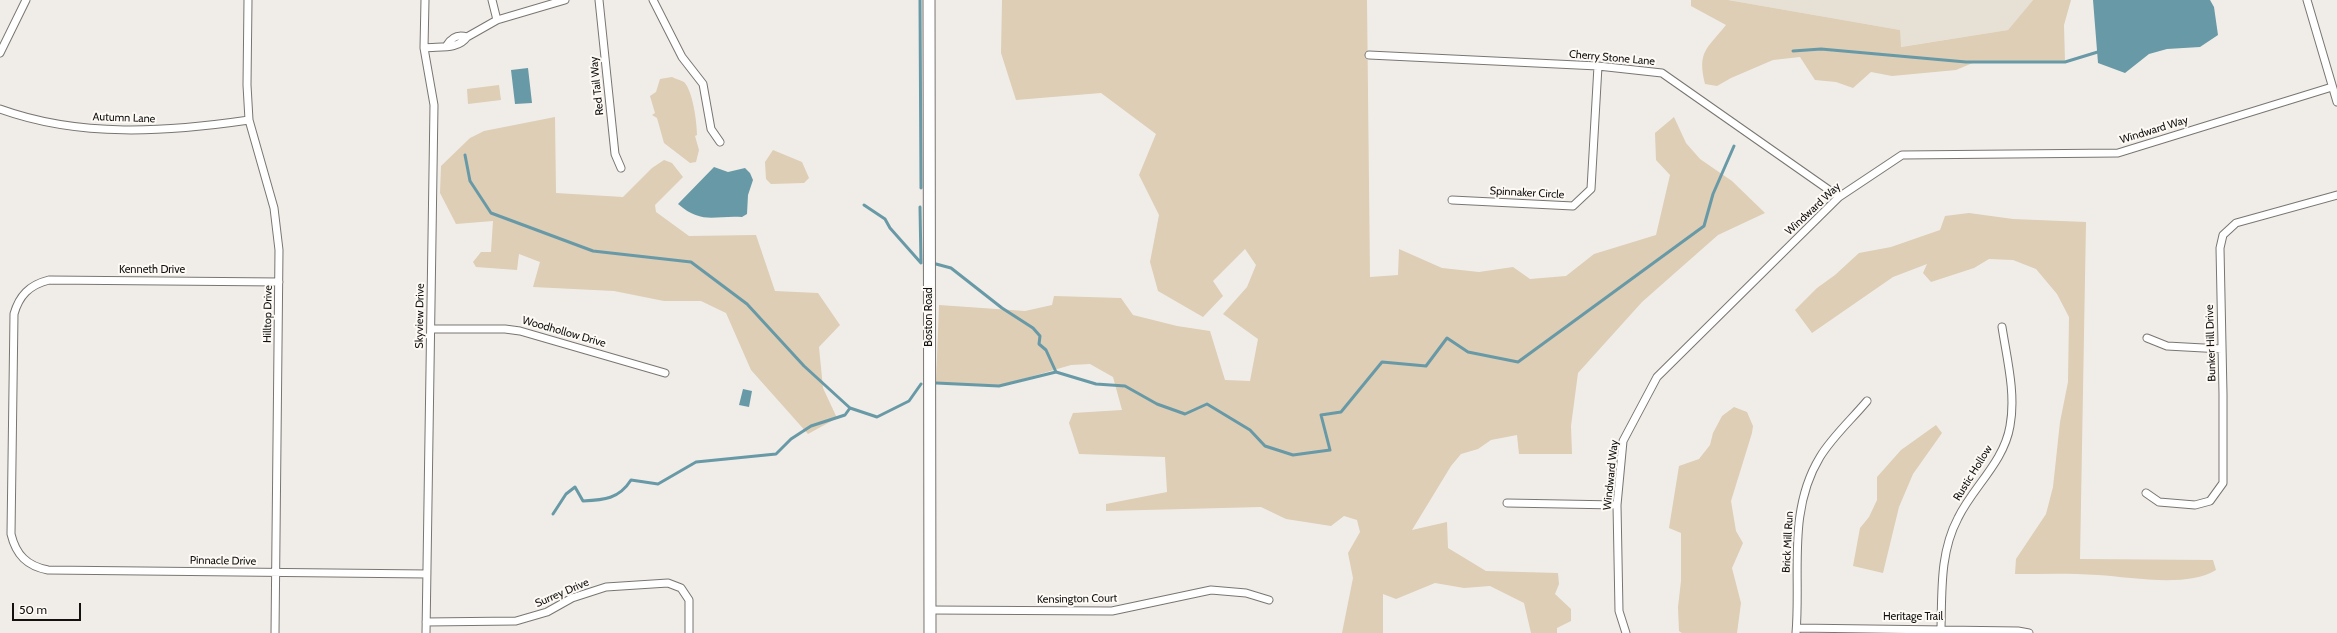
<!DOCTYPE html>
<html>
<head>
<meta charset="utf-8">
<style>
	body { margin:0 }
	#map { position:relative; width:2337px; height:633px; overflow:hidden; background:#f0ede8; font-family:Cabin,sans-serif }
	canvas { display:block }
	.scale { position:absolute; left:12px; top:603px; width:69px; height:18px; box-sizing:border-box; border:2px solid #12110f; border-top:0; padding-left:5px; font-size:12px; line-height:14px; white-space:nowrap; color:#12110f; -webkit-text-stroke:3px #fdfaf6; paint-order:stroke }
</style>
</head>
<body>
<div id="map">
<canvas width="2337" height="633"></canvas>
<div class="scale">50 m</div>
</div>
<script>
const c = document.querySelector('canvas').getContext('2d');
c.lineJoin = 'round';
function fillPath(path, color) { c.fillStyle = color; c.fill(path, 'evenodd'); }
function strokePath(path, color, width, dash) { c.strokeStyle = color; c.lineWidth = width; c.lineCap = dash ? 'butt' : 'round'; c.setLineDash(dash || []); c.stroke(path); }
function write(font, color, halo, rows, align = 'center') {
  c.font = font + ' Cabin,sans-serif'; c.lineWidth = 4; c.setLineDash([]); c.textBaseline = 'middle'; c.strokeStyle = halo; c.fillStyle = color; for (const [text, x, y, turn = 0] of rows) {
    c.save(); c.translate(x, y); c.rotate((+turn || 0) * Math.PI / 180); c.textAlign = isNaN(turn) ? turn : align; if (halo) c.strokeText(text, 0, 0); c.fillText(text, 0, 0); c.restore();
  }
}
fillPath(new Path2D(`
	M1728,0h305l-25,30 -108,17v-17z`), '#e7e0d5');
fillPath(new Path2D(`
	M1002,0h365l3,277 28,-2 1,-26 43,19 37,4 34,-5 17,12 36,-3 28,-22 62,-19 14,-60 -14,-15 -1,-27 19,-16 12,26 14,16 32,22 33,32 -47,22 -76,67 -64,71 -7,53 1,28h-53l-2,-19 -26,5 -13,9 -17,5 -10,12 -39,64 35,-8 1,26 38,23 72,2 1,11 -4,10 16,15v12l-14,7v5h-26l-7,-30 -34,-17 -26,2 -29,-5 -39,16 -13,-5v39h-41l11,-55 -5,-25 12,-21 -3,-12 -13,-4 -13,10 -45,-7 -25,-12 -155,4v-7l61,-12 -2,-35 -86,-3 -10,-31 4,-10 49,-3 -9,-33 -23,-13 -19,1 -72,21 -63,-3 3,-78 86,6 27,-6 2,-9 67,2 12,17 44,11 33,5 15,49 25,1 8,-42 -35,-25 24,-27 9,-22 -11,-16 -32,32 10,15 -20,21 -45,-26 -8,-29 9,-47 -20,-40 17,-41 -55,-41 -85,7 -15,-47z
	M1691,0h37l172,30 1,17 107,-17 25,-30h38l-7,25 1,37h-90l-19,8 -64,6 -21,-4 -18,16 -17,-6 -21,-2 -15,-23 -27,3 -42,18 -14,8 -12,-2c-8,-33 2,-35 21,-59l-35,-19z
	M672,77c3,2 9,3 12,5 9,9 13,41 13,53l-2,1 4,14 -3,12 -6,1 -26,-20 -7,-25 -5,-3 3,-2 -5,-17 6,-4 4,-13z
	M499,85l2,15 -33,4 -1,-15z
	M555,117l1,76 67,4 29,-29 12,-8 8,3 11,14 -28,28 1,7 33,24 67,-1 19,56 43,2 22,32 -21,22 4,41 14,30 -29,16 -57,-64 -25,-57 -25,-12h-37l-50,-10 -81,-4 7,-25 -21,-8 -2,16 -41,-3 -3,-5 8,-10h10l2,-31 -37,3 -16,-31 1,-27 29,-28 14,-7z
	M773,150l29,12 7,16 -5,5 -33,1 -5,-5 -1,-17z
	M1969,213l44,6 73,3 -6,337 133,1 3,10c-30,18 -84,7 -118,5 -28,-2 -55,-1 -83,-1l1,-15 30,-45 7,-27 7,-65 8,-40 1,-65 -12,-23 -21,-25 -23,-9 -24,-1 -15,9 -43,14 -8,-9 4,-9 -34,13 -81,56 -17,-23 22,-22 18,-13 24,-22 32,-6 49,-17 5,-14z
	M1734,407l13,5 6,14 -1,7 -21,68 5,30 7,12 -11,25 9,35 -4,30h-55l-3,-2 -1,-24 3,-26v-48l-12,-5 10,-62 20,-7 11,-14 3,-12 9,-17z
	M1936,425l6,8 -29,41 -14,33 -16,66 -30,-7 7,-38 9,-11 8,-17v-23l24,-27z`), '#ddceb5');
fillPath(new Path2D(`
	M2093,0h117l4,7 4,28 -18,12 -33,2 -18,5 -24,19 -27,-10z
	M528,68l4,35 -17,1 -4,-34z
	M714,167l14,5 17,-4 5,5 3,7 -5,15 -1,19 -5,3c-27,-2 -40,8 -64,-13z
	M743,389l9,2 -3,16 -10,-2z`), '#6899a7');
strokePath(new Path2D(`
	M920,0l1,188
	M1793,51l28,-2 145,13h99l36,-11
	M465,155l5,26 21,32 102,38 98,11 56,42 57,62 46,42 27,9 32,-16 12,-17
	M864,205l21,14 5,9 31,35
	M920,207l1,56
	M936,264l15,4 51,40 31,20 7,8 -1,8 7,6 10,22
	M936,383l63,3 57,-14 40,12 29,2 32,18 28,10 22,-10 43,26 15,16 28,9 37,-5 -9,-35 20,-3 41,-50 44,4 21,-28 21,14 50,10 186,-136 9,-32 21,-48
	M553,514l13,-20 9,-7 8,14c21,-1 36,-2 48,-21l27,4 38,-22 80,-8 15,-15 20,-13 34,-11 5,-7`), '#6899a7', 3);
const street = new Path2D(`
	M248,0l-1,85 2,35 25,88 5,42 -4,383
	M425,0l-1,48 10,57 -8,528
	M492,0l5,20
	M599,0l16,154 6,14
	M653,0l29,57 21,27 8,45 9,13
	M2307,0l30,102
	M467,37l30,-17 68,-20
	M424,48c15,-2 34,2 43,-11 -9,-3 -15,0 -20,8
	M0,53l26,-53
	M1369,55l229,11 64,7 177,124
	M0,109c80,29 167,23 249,11
	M1452,200l121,6 18,-17 7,-123
	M279,282l-230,-2c-20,5 -30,16 -35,34l-3,220c5,21 16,32 37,36l379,4
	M431,329h74l15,2 145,42
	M2147,338l20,8 55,3
	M2146,493l13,9 36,3 15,-4 13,-18v-89l-3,-146 3,-13 13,-12 101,-28
	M1507,503l110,2
	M930,610l182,1 99,-21 35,3 23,7
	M426,622l90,-1 31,-9 25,-14 34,-11 62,-4 13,5 8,12v33
	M1797,628l221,3 11,2
	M1941,628c1,-38 -1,-76 17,-110 15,-31 46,-56 52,-92 6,-32 -3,-67 -8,-99
	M1626,633l-7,-22 -2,-106 6,-64 34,-64 182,-180 63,-42 216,-2 214,-66
	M1796,633c5,-59 -9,-122 24,-176 12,-20 32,-38 47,-56`);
const secondary = new Path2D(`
	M929,0l1,633`);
strokePath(street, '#797672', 9);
strokePath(secondary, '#797672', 13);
strokePath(street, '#fff', 7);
strokePath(secondary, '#fff', 11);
write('11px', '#12110f', '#fdfaf6', [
	["Cherry Stone Lane",1612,58,5],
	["Red Tail Way",597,86,-96],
	["Autumn Lane",124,118,2],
	["Windward Way",2154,130,-17],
	["Spinnaker Circle",1527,193,3],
	["Windward Way",1813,209,-43],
	["Kenneth Drive",152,270],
	["Hilltop Drive",268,314,-89],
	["Skyview Drive",420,316,-89],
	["Boston Road",929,317,-90],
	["Woodhollow Drive",564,332,16],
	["Bunker Hill Drive",2211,343,-92],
	["Rustic Hollow",1973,473,-58],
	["Windward Way",1611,475,-84],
	["Brick Mill Run",1788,542,-87],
	["Pinnacle Drive",223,561,1],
	["Surrey Drive",562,593,-23],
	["Kensington Court",1077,599,-1],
	["Heritage Trail",1913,617]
]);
</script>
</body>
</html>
